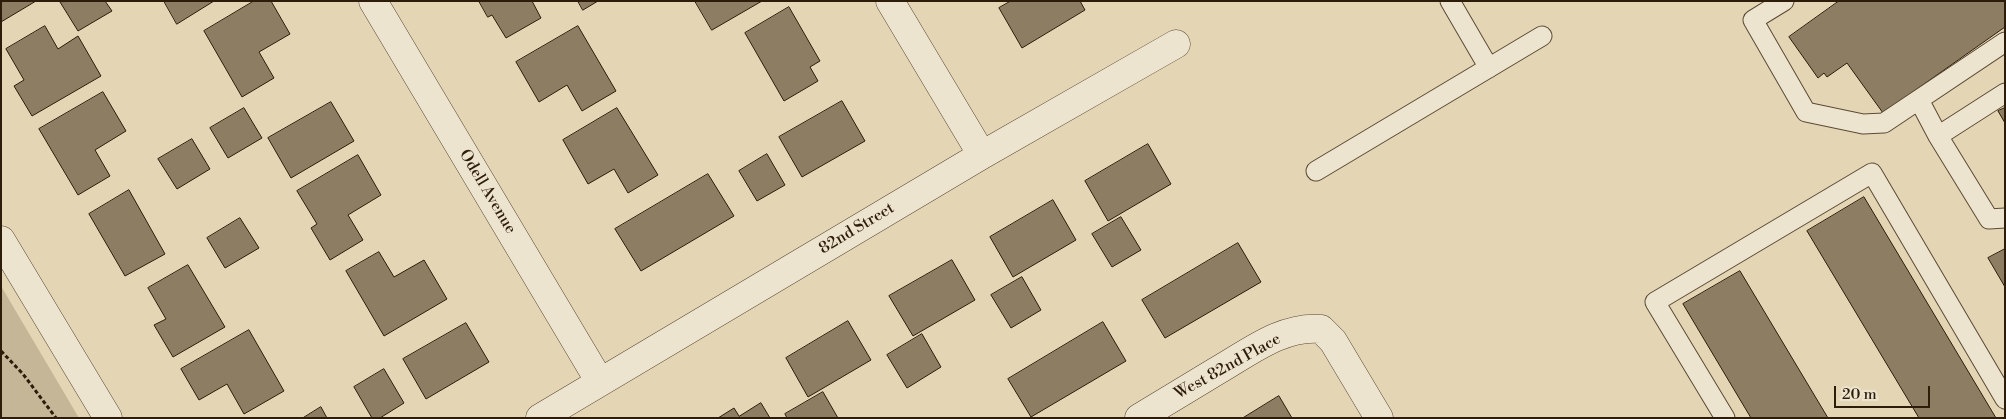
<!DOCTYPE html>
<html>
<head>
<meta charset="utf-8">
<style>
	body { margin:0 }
	#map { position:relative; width:2006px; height:419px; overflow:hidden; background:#e4d6b5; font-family:"Libre Bodoni",serif }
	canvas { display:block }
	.frame { position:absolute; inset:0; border:2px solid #2d1c0a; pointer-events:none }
	.scale { position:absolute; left:1834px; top:386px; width:96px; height:22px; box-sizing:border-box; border:2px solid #2d1c0a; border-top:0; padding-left:6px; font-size:15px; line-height:18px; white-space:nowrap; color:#2d1c0a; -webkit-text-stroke:4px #ede4cf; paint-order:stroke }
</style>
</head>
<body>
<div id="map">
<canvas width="2006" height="419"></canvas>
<div class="frame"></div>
<div class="scale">20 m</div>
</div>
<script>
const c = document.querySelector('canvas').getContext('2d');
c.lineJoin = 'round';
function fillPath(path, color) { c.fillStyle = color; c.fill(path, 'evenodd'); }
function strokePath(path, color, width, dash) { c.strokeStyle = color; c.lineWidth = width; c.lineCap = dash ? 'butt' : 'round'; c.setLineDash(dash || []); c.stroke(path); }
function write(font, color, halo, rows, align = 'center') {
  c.font = font + ' "Libre Bodoni",serif'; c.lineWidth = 5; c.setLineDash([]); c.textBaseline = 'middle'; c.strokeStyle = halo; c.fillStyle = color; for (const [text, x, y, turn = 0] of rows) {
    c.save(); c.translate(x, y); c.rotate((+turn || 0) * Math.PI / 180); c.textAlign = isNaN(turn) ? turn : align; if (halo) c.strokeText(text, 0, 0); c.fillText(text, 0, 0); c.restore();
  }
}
fillPath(new Path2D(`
	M1,286l78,132h-78z`), '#c5b698');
const building = new Path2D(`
	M1,1h35l-35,21z
	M105,1l7,10 -34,20 -18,-29z
	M164,1h50l-37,23z
	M254,1h17l19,33 -31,18 15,26 -32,19 -38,-66z
	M479,1h53l9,17 -35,20 -14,-23 -4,2z
	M578,1h20l-15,9z
	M695,1h67l-50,29z
	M1011,1h69l5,9 -63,38 -23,-40z
	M1839,1h166v26l-122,86 -36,-50 -20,14 -3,-4 -6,5 -29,-41z
	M789,7l31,54 -10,6 8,14 -34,20 -39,-68z
	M45,26l13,23 20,-13 23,40 -69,40 -18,-30 10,-6 -18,-31z
	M578,26l38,65 -34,20 -15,-26 -28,17 -23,-40z
	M103,92l23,39 -31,19 15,26 -32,19 -39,-66z
	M842,101l23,40 -63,36 -23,-40z
	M331,102l23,39 -63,37 -23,-40z
	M244,108l18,30 -34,20 -18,-30z
	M617,108l41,67 -30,18 -14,-24 -26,15 -25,-44z
	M2005,108v15l-7,-12z
	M192,139l18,30 -33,20 -19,-30z
	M1148,144l23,40 -63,37 -23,-40z
	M767,154l18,31 -28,16 -18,-30z
	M358,155l23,40 -33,20 15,25 -33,20 -19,-32 6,-4 -20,-33z
	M708,174l26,42 -93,55 -26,-42z
	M129,190l36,64 -40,22 -36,-62z
	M1864,197l132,221h-77l-112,-187z
	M1053,200l23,40 -63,37 -23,-40z
	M1121,217l20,33 -29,17 -20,-33z
	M240,218l19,30 -34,20 -18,-30z
	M1238,243l23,39 -96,56 -23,-38z
	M2005,249v38l-17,-29z
	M379,252l15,25 30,-17 23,39 -63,37 -38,-65z
	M952,260l23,40 -62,36 -24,-40z
	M188,265l37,62 -52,30 -19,-32 12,-6 -18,-31z
	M1740,271l88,147h-77l-68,-114z
	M1022,277l19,33 -30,18 -20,-33z
	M848,321l23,39 -63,37 -22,-39z
	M1103,322l23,39 -95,56 -23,-38z
	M466,323l23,39 -63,37 -23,-40z
	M249,330l35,61 -40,23 -17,-30 -28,16 -18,-31z
	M922,334l19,33 -34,21 -20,-33z
	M384,369l20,34 -24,15h-8l-18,-31z
	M823,392l15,26h-51l-2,-4z
	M1279,396l13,22h-49z
	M761,403l9,15h-52l16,-10 5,8z
	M321,407l6,11h-24z`);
fillPath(building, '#8c7d63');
strokePath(building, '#2d1c0a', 1);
const lane = new Path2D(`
	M1450,1l39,67
	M1784,1l-31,19 53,92 57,12 21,-1 121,-81
	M2005,93l-67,43 51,83 16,-1
	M1919,100l19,36
	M1316,171l226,-135
	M1725,418l-70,-116 217,-129 133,226`);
const street = new Path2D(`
	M373,1l227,381
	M890,1l92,154
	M1,240l107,178
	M540,418l442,-263 194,-111
	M1139,418c25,-15 51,-31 76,-46 32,-18 67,-47 106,-43l12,12 46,77`);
strokePath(lane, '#5b4a35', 21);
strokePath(street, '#5b4a35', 29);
strokePath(new Path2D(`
	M1,351l22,23 33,44`), '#2d1c0a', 3, [4, 2.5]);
strokePath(lane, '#ede4cf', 19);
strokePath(street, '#ede4cf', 28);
write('16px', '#2d1c0a', '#ede4cf', [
	["Odell Avenue",487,192,59],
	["82nd Street",857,229,-31],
	["West 82nd Place",1228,367,-29]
]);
</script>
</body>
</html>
